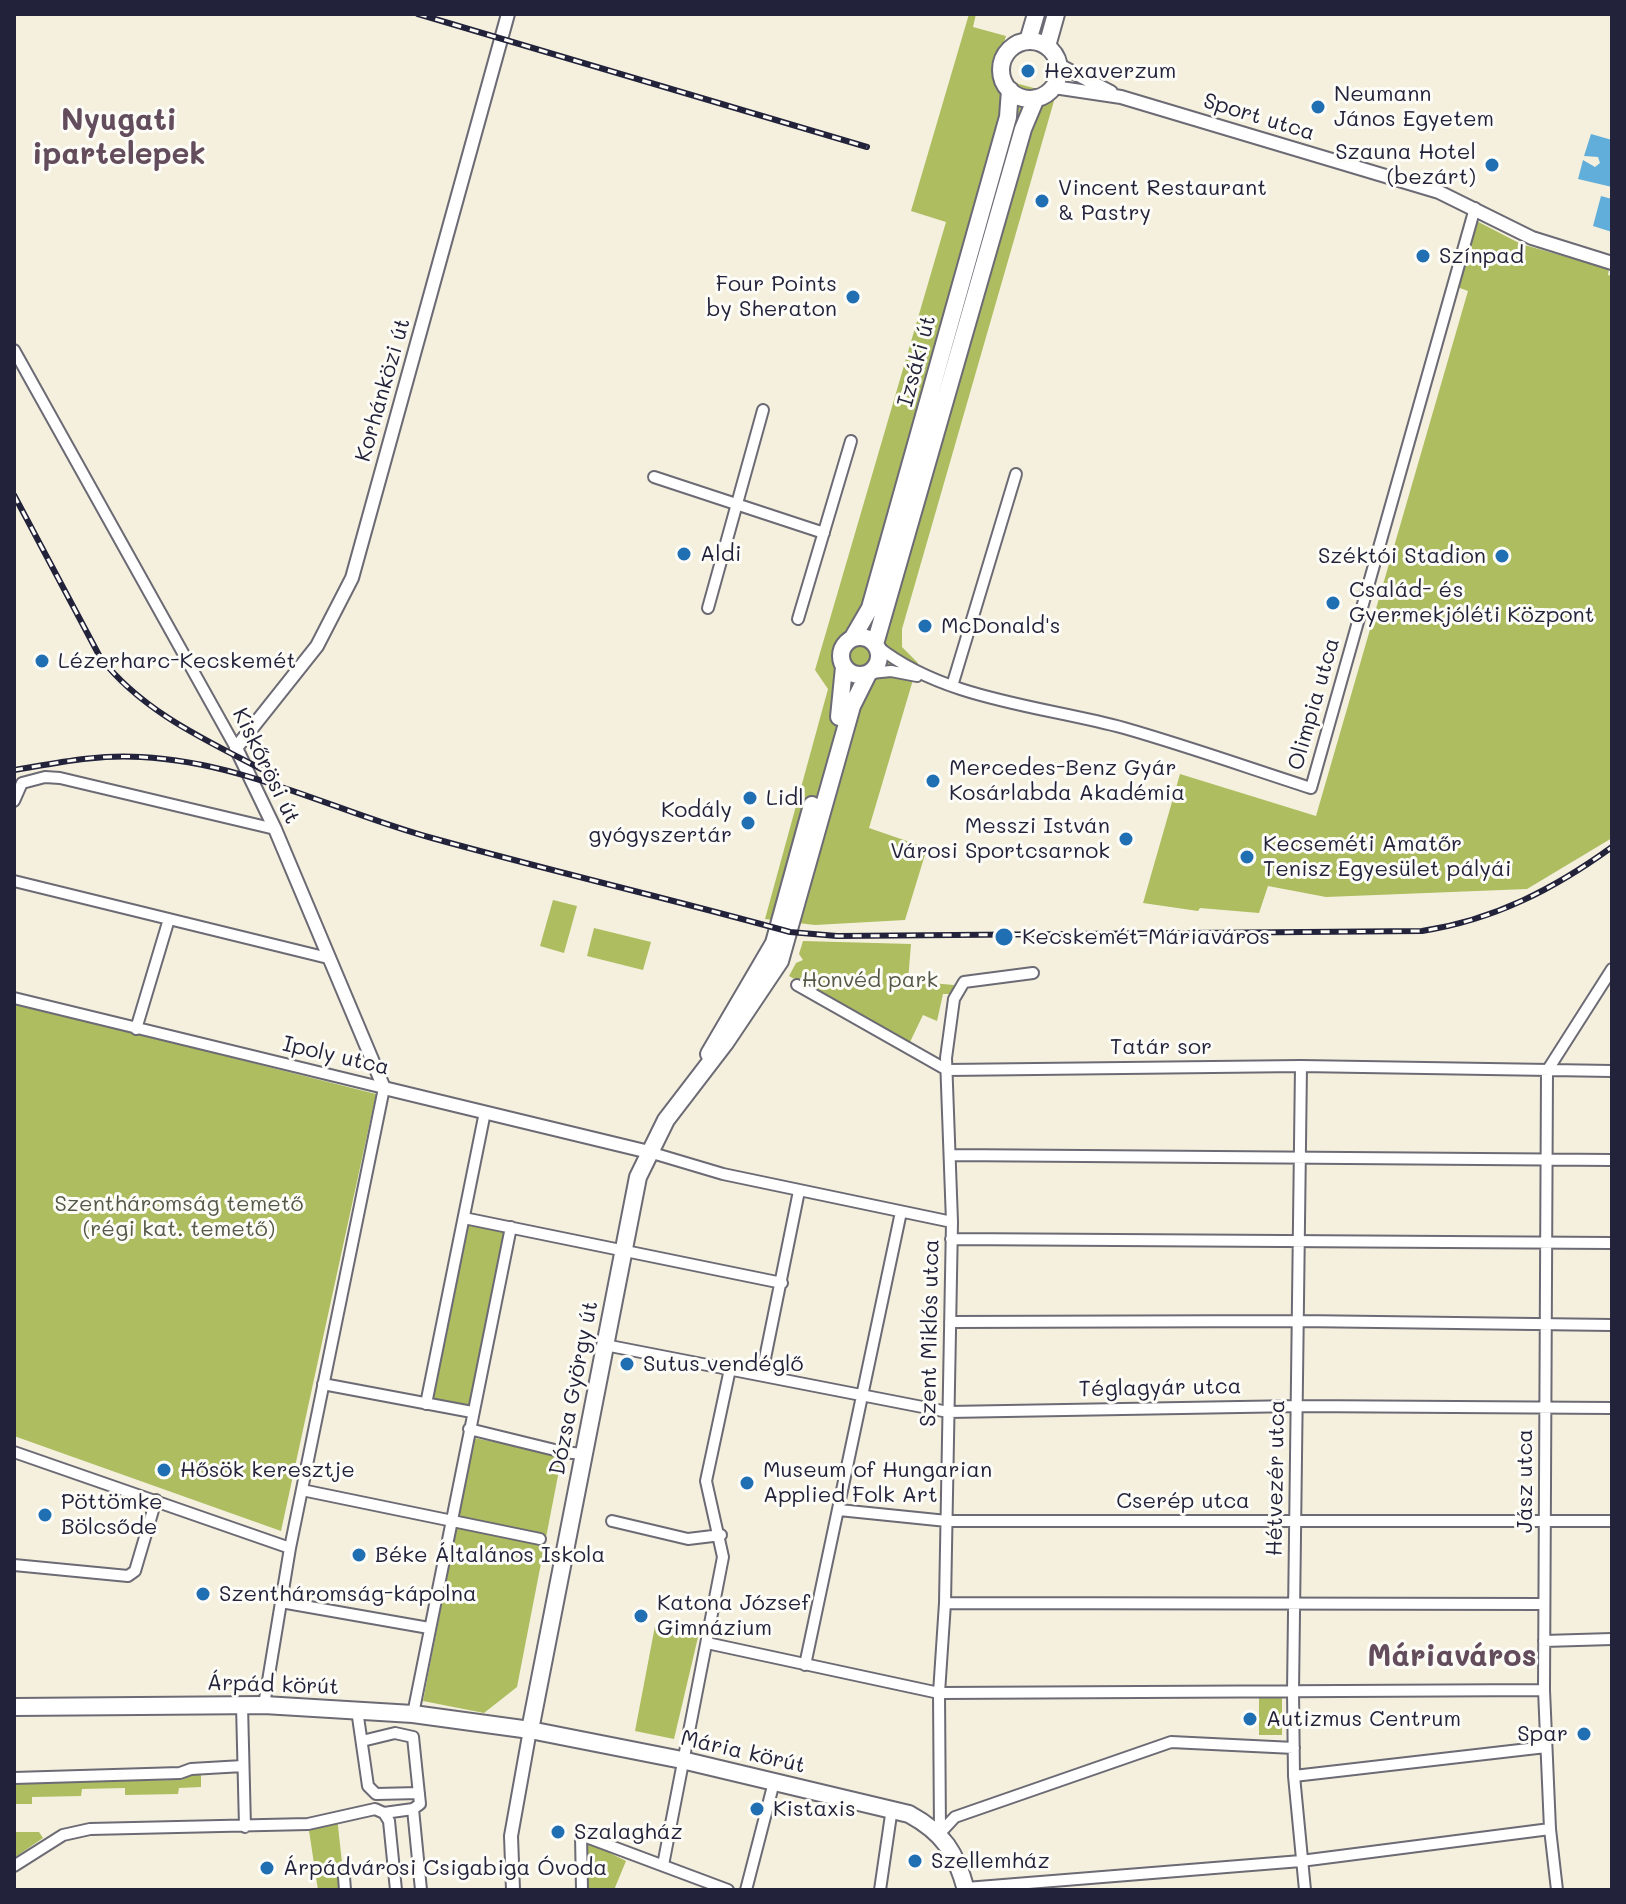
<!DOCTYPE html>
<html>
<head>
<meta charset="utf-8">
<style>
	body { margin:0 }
	#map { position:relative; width:1626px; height:1904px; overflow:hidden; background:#f4f0dd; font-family:Mali,sans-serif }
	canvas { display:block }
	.frame { position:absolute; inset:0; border:16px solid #22223b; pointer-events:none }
</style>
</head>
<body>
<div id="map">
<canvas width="1626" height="1904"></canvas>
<div class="frame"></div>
</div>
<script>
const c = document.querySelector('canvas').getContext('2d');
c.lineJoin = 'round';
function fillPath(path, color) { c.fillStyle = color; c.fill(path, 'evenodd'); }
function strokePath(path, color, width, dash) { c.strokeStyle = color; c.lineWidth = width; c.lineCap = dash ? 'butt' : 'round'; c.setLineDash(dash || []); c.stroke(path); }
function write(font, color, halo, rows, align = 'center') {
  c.font = font + ' Mali,sans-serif'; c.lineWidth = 6; c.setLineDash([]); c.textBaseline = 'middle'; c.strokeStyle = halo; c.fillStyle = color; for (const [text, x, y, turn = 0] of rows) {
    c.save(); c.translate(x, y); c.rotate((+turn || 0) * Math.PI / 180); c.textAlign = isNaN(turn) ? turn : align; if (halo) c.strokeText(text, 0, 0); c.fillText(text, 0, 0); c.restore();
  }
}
fillPath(new Path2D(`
	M969,14h7l-3,13 33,9 -13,41 63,17 -154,535v18l16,16 -49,165 58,20 -22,72 -90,5 -50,-6 63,-230 -13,-19 131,-448 -35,-11z
	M1467,216l54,28 88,25 -1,6 4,1v562l-85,51 -201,8 -58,-11 -9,27 -59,-5 -2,3 -55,-8 37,-129 136,42 152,-525 -19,-7z
	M553,900l24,6 -13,47 -24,-7z
	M594,928l57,14 -8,28 -56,-14z
	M803,941l108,3 -3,37 46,4 -2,9h-9l-6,27 -14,-6 -13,27 -121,-66 7,-13 7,-3 -4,-6z
	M14,1003l362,91 -95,437 -267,-95z
	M467,1224l37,7 -35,178 -37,-8z
	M474,1438l88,17 -45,232 -33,26 -61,-12z
	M655,1626l44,7 -25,106 -39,-8z
	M1259,1696h23v39h-23z
	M194,1774h7v13l-22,1 -1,6 -53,1v-7l-43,1 -1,7 -49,1v7h-18v-22l167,-2z
	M337,1817l8,73h-27l-10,-66z
	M14,1832h25l4,6 -29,20z
	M584,1840l42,21 -12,29h-28z`), '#adbd60');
fillPath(new Path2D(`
	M1591,134l21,6v47l-34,-8 5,-19 12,7 5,-4 -2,-6 -14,-1z
	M1601,196l11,3v33l-19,-6z`), '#61aeda');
const minor = new Path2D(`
	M14,350l222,398
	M654,477l170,56
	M708,608l55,-198
	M798,619l53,-178
	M877,646c67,54 166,60 247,82 63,18 125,40 187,60l164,-580
	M871,673l20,-2 26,5
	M952,686l64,-212
	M14,801l8,-18 23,-6 15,1 215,51
	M14,881l314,77
	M797,985l150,85 354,-4 311,5
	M14,998l370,90 -94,460 -26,157
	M136,1029l33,-110
	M1301,1066l-8,626 1,84 11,114
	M1547,1071l-3,619 6,139 7,61
	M1547,1071l65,-102
	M649,1152l74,22 229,48
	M951,1155l661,5
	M464,1218l318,65
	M951,1239l661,4
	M950,1322l350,-1 312,4
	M605,1345l343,67 350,-6 314,2
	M762,1373l37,-182
	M323,1384l149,28
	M426,1404l59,-292
	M469,1429l94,23 20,2
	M14,1452l276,96
	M302,1490l238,49
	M839,1510l108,11h665
	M612,1521l76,18 33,-4
	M14,1565l114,11 7,-5 21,-71
	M281,1602l148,26
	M945,1603l599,1
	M1544,1641l68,-2
	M707,1643l232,50 605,-3
	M805,1665l96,-453
	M242,1705l3,122
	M357,1710l11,76 8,8 43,-1
	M413,1714l98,-487
	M362,1741l33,-8 18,4 7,67 -7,5
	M1294,1776l252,-29
	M14,1778l166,-5 11,-4 52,-3
	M413,1809l8,81
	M384,1813l29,-4
	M940,1833l-1,-140 6,-90 7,-381 -6,-164 8,-59 10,-17 69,-9
	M940,1833l15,-16 216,-75 123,6
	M663,1865l60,-308 -17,-76 24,-112
	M14,1866l49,-31 27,-6 218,-5 67,-15 9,4 5,8 7,69
	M344,1877l1,13
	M966,1888l335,-27 249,-32
	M582,1890l-1,-55 147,55
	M746,1890l28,-108
	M880,1890l12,-82`);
const tertiary = new Path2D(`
	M508,14l-156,564 -35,68 -81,102 39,81 109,259 265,64
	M1059,65l52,27
	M1054,87l67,10 318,95 93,46 80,25
	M513,1890l-2,-54 19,-106`);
const primary = new Path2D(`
	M1028,41l8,-27
	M1001 70a29 29 0 1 1 58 0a29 29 0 1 1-58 0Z
	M1047,46l9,-32
	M841 656a19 19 0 1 1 38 0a19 19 0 1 1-38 0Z
	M852,639l18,-31 138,-491 2,-27
	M875,644l148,-515 13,-31
	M839,717l5,-50
	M709,1054l65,-111 38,-138
	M14,1707l250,-2 149,9 117,16 152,30 227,54c35,19 47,39 57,76
	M530,1730l108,-553 28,-57 59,-77 55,-82 72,-255 16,-32`);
strokePath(minor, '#6c6a74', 14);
strokePath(tertiary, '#6c6a74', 16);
strokePath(primary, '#6c6a74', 20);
strokePath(minor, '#fff', 10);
strokePath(tertiary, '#fff', 12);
strokePath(primary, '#fff', 16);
const rail = new Path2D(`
	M418,14l449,133
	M14,495l86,162c43,56 110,85 171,117
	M14,770c42,-7 84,-16 127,-13 103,5 193,54 291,81 119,33 239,61 358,94l47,4 585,-5c72,-11 132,-42 190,-84`);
strokePath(rail, '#22223b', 6);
strokePath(rail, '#fdfcf7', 3, [9]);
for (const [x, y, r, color] of [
	[1028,71,8,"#1f6fb2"],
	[1318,107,8,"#1f6fb2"],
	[1492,165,8,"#1f6fb2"],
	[1042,201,8,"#1f6fb2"],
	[1423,256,8,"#1f6fb2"],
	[853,297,8,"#1f6fb2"],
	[684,554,8,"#1f6fb2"],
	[1502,556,8,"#1f6fb2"],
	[1333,603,8,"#1f6fb2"],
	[925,626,8,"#1f6fb2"],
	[42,661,8,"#1f6fb2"],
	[933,781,8,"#1f6fb2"],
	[750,798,8,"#1f6fb2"],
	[748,823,8,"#1f6fb2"],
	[1126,839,8,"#1f6fb2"],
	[1247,857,8,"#1f6fb2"],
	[1004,937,10,"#1f6fb2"],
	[627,1364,8,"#1f6fb2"],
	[164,1470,8,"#1f6fb2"],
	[747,1483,8,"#1f6fb2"],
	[45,1515,8,"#1f6fb2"],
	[359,1555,8,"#1f6fb2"],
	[203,1594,8,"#1f6fb2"],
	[641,1616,8,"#1f6fb2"],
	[1250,1719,8,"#1f6fb2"],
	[1584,1734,8,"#1f6fb2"],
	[757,1809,8,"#1f6fb2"],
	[558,1832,8,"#1f6fb2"],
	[915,1861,8,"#1f6fb2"],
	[267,1868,8,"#1f6fb2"]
]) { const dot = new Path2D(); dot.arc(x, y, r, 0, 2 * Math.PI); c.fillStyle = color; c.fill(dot); strokePath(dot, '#fdfcf7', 3); }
write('22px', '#22223b', '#fdfcf7', [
	["Hexaverzum",1044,71],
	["Neumann",1334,94],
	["János Egyetem",1334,119],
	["Szauna Hotel",1476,152,"right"],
	["(bezárt)",1476,177,"right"],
	["Vincent Restaurant",1058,188],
	["& Pastry",1058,213],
	["Színpad",1439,256],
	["Four Points",837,284,"right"],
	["by Sheraton",837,309,"right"],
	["Aldi",700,554],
	["Széktói Stadion",1486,556,"right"],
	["Család- és",1349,590],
	["Gyermekjóléti Központ",1349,615],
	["McDonald's",941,626],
	["Lézerharc-Kecskemét",58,661],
	["Mercedes-Benz Gyár",949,768],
	["Kosárlabda Akadémia",949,793],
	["Lidl",766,798],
	["Kodály",732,810,"right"],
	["gyógyszertár",732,835,"right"],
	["Messzi István",1110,826,"right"],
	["Városi Sportcsarnok",1110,851,"right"],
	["Kecseméti Amatőr",1263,844],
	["Tenisz Egyesület pályái",1263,869],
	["Kecskemét-Máriaváros",1022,937],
	["Sutus vendéglő",643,1364],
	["Hősök keresztje",180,1470],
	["Museum of Hungarian",763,1470],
	["Applied Folk Art",763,1495],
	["Pöttömke",61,1502],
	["Bölcsőde",61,1527],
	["Béke Általános Iskola",375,1555],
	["Szentháromság-kápolna",219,1594],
	["Katona József",657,1603],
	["Gimnázium",657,1628],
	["Autizmus Centrum",1266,1719],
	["Spar",1568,1734,"right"],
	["Kistaxis",773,1809],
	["Szalagház",574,1832],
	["Szellemház",931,1861],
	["Árpádvárosi Csigabiga Óvoda",283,1868]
], 'left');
write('22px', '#22223b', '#fdfcf7', [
	["Sport utca",1259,117,17],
	["Izsáki út",917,361,-75],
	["Korhánközi út",383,390,-74],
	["Olimpia utca",1314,704,-74],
	["Kiskőrösi út",266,766,64],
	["Tatár sor",1161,1047],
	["Ipoly utca",336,1056,13],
	["Szent Miklós utca",930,1333,-89],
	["Dózsa György út",574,1388,-79],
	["Téglagyár utca",1160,1388,-1],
	["Hétvezér utca",1276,1478,-89],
	["Jász utca",1525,1481,-90],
	["Cserép utca",1183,1501],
	["Árpád körút",273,1685,2],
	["Mária körút",743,1752,13]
]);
write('22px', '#535848', '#fdfcf7', [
	["Honvéd park",870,980],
	["Szentháromság temető",179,1204],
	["(régi kat. temető)",179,1229]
]);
write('bold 30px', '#634d5c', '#fdfcf7', [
	["Nyugati",119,121],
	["ipartelepek",119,155],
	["Máriaváros",1452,1657]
]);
</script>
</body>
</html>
